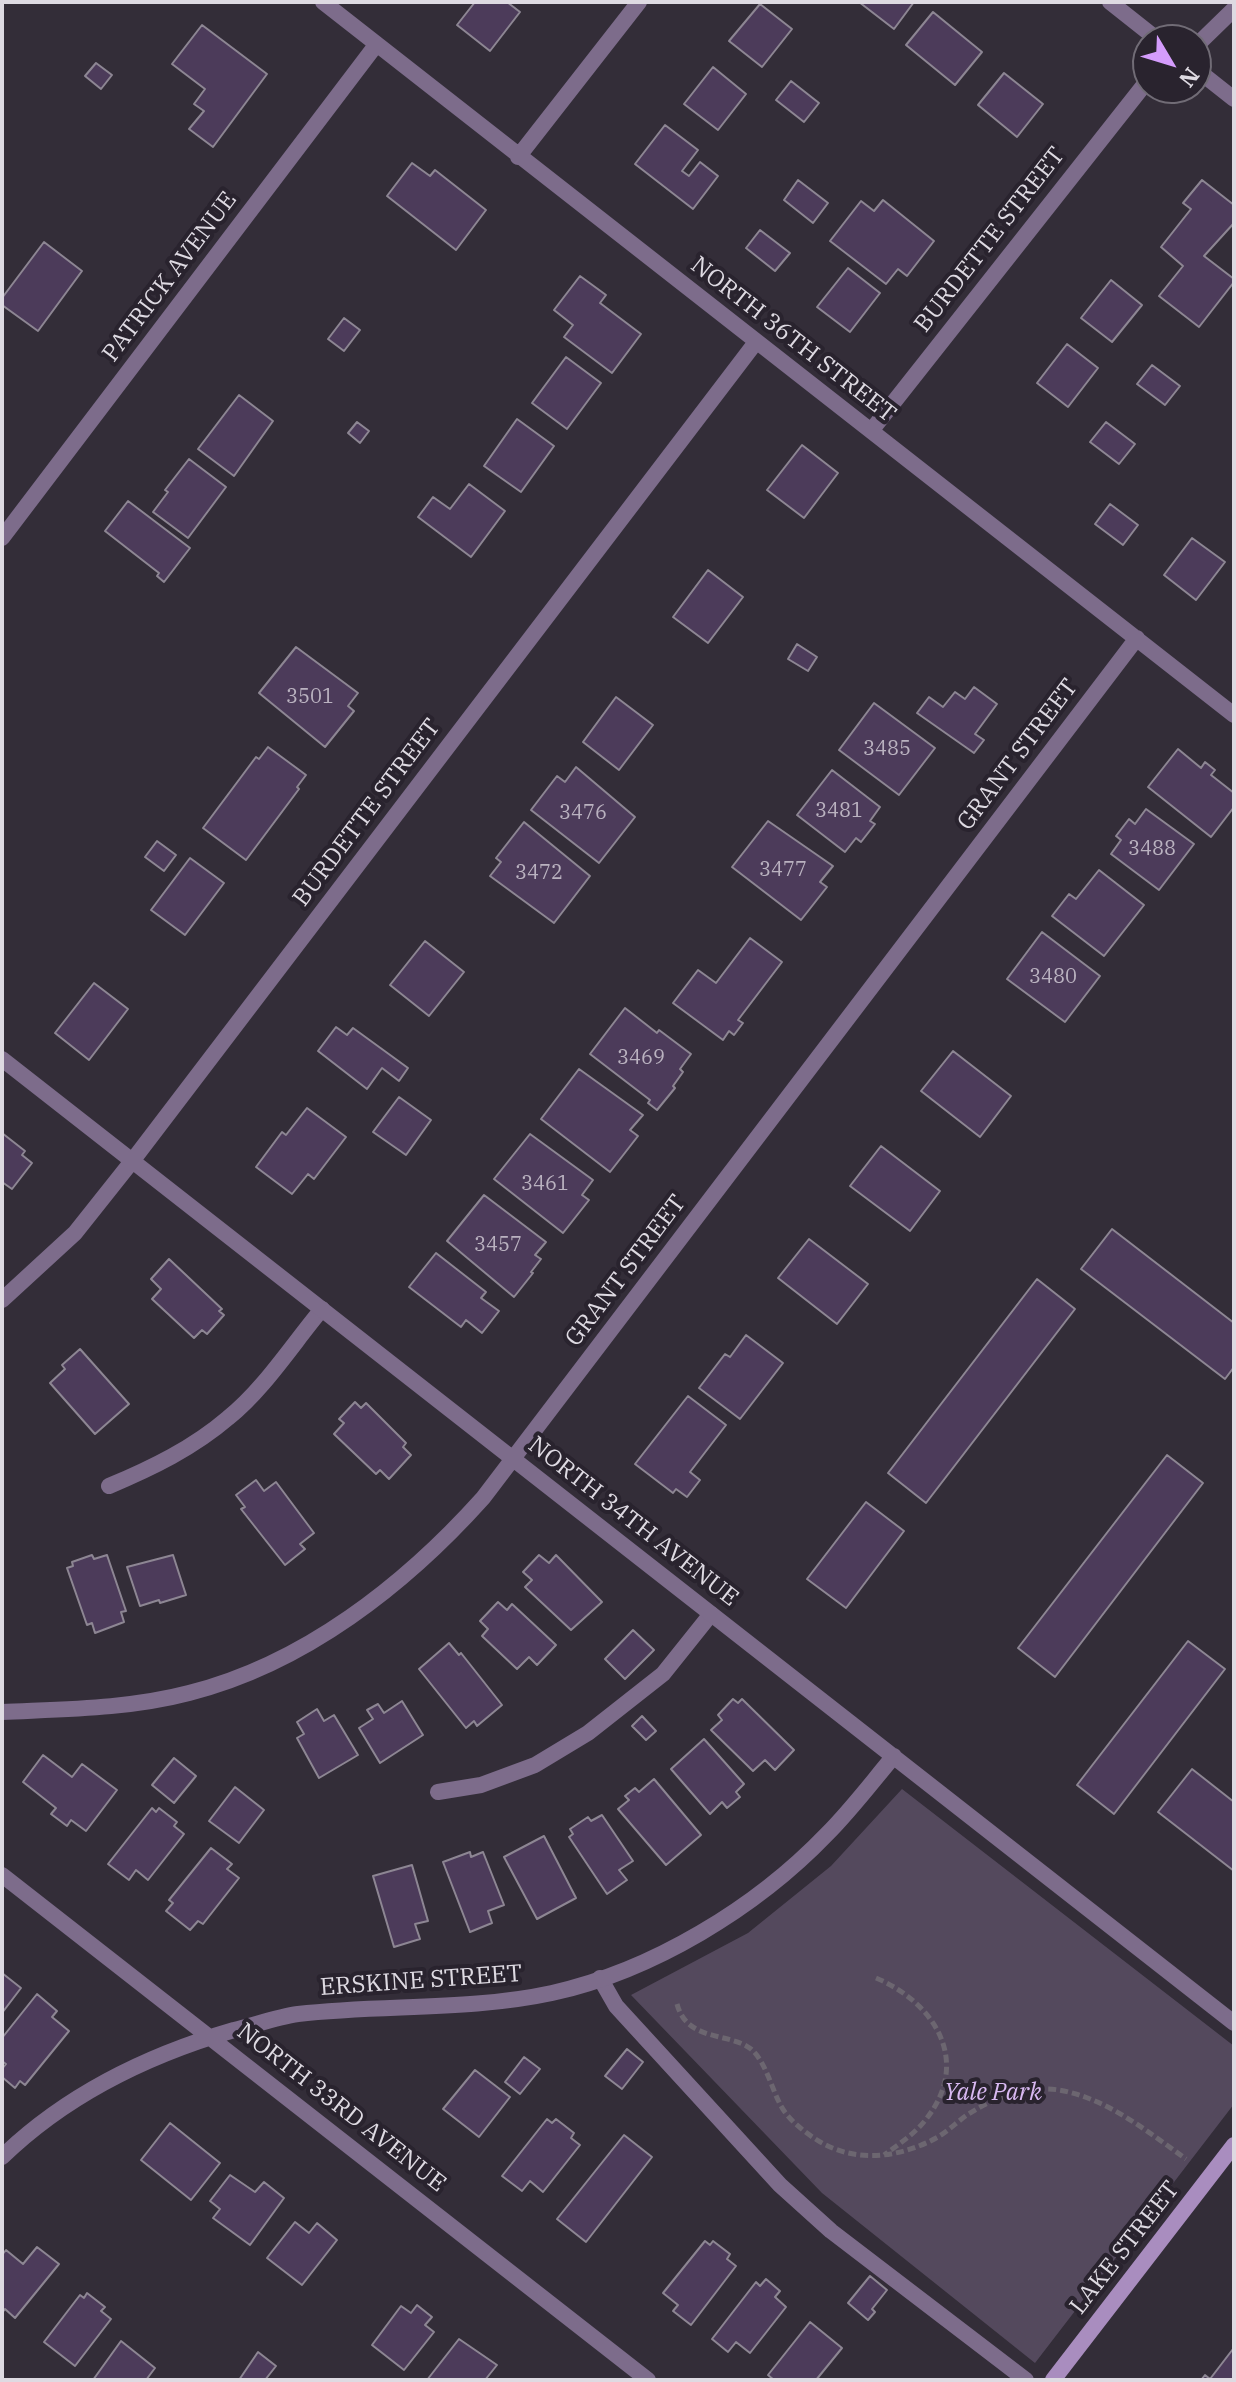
<!DOCTYPE html>
<html>
<head>
<meta charset="utf-8">
<style>
	body { margin:0 }
	#map { position:relative; width:1236px; height:2382px; overflow:hidden; background:#332d38; font-family:"IBM Plex Serif",serif }
	canvas { display:block }
	.frame { position:absolute; inset:0; border:4px solid #dedae2; pointer-events:none }
	.north { position:absolute; left:1132px; top:24px; width:80px; height:80px; box-sizing:border-box; background:#29232e; border:2px solid #716c76; border-radius:50%; rotate:128deg; font-size:22px; font-weight:700; line-height:32px; text-align:center; color:#dedae2 }
	.north::after { content:''; display:block; margin:auto; width:28px; height:36px; background:#d49cfc; clip-path:polygon(50% 0,100% 100%,50% 72%,0 100%) }
</style>
</head>
<body>
<div id="map">
<canvas width="1236" height="2382"></canvas>
<div class="frame"></div>
<div class="north">N</div>
</div>
<script>
const c = document.querySelector('canvas').getContext('2d');
c.lineJoin = 'round';
function fillPath(path, color) { c.fillStyle = color; c.fill(path, 'evenodd'); }
function strokePath(path, color, width, dash) { c.strokeStyle = color; c.lineWidth = width; c.lineCap = dash ? 'butt' : 'round'; c.setLineDash(dash || []); c.stroke(path); }
function write(font, color, halo, rows, align = 'center') {
  c.font = font + ' "IBM Plex Serif",serif'; c.lineWidth = 8; c.setLineDash([]); c.textBaseline = 'middle'; c.strokeStyle = halo; c.fillStyle = color; for (const [text, x, y, turn = 0] of rows) {
    c.save(); c.translate(x, y); c.rotate((+turn || 0) * Math.PI / 180); c.textAlign = isNaN(turn) ? turn : align; if (halo) c.strokeText(text, 0, 0); c.fillText(text, 0, 0); c.restore();
  }
}
fillPath(new Path2D(`
	M902,1789l332,257v58l-199,259 -213,-170 -191,-198 117,-62 83,-67z`), '#54495d');
const building = new Path2D(`
	M475,2h32l13,10 -30,39 -33,-26z
	M859,2h55l-20,27z
	M760,4l32,25 -30,38 -33,-26z
	M933,12l49,40 -27,33 -49,-40z
	M202,25l65,49 -54,73 -24,-18 15,-18 -10,-7 11,-15 -33,-25z
	M96,63l16,12 -11,14 -16,-13z
	M713,67l33,27 -28,36 -34,-26z
	M1004,73l39,31 -26,33 -39,-32z
	M791,81l28,22 -15,19 -28,-22z
	M665,125l33,25 -16,21 7,5 11,-14 18,14 -25,33 -58,-45z
	M412,163l18,13 5,-6 51,40 -30,40 -69,-54z
	M798,180l30,23 -15,20 -29,-23z
	M1202,180l32,25v18l-30,33 30,23v3l-35,45 -40,-31 24,-30 -22,-19 30,-38 -8,-6z
	M883,200l51,41 -27,35 -9,-7 -12,15 -56,-43 31,-40 13,10z
	M760,230l30,23 -15,18 -29,-23z
	M44,242l38,29 -44,60 -36,-26v-7z
	M848,268l32,25 -30,39 -33,-25z
	M580,276l26,19 -6,8 41,31 -29,39 -48,-36 9,-12 -19,-15z
	M1111,280l31,25 -30,37 -31,-24z
	M344,318l16,12 -16,21 -16,-12z
	M1067,344l31,24 -30,39 -31,-24z
	M566,357l35,26 -34,46 -35,-26z
	M1152,365l28,21 -15,19 -28,-21z
	M239,395l34,26 -39,55 -36,-27z
	M517,419l37,27 -33,46 -37,-26z
	M357,422l12,9 -9,12 -12,-10z
	M1106,422l29,22 -16,20 -29,-22z
	M802,445l36,28 -34,45 -37,-28z
	M189,459l37,28 -38,51 -35,-26 15,-20 -3,-2z
	M469,484l36,27 -34,46 -53,-40 15,-20 17,12z
	M128,501l62,47 -26,34 -7,-6 2,-3 -54,-42z
	M1110,504l28,21 -15,20 -28,-21z
	M1192,538l33,24 -29,38 -32,-25z
	M708,570l35,27 -35,46 -35,-26z
	M797,644l20,13 -9,14 -20,-12z
	M296,647l62,46 -10,13 6,5 -29,36 -66,-54z
	M974,687l23,17 -22,30 9,6 -10,13 -57,-40 12,-16 14,10 12,-15 10,7z
	M616,697l37,28 -34,45 -36,-28z
	M874,703l61,45 -36,47 -60,-45z
	M268,747l38,28 -9,12 2,2 -53,71 -43,-32 53,-71 3,2z
	M1178,749l23,19 4,-6 10,8 -4,5 23,18v14l-23,30 -63,-50z
	M576,767l59,50 -36,46 -68,-53 26,-34 8,6z
	M832,770l48,37 -10,14 5,3 -14,18 -5,-4 -11,14 -48,-37z
	M1146,809l48,35 -35,46 -48,-36 10,-14 -5,-4 13,-17 6,5z
	M768,821l65,45 -13,16 7,5 -26,33 -69,-53z
	M524,822l66,54 -36,47 -64,-47 11,-14 -5,-4z
	M157,841l19,14 -12,16 -19,-14z
	M190,858l34,25 -39,52 -34,-25z
	M1099,870l45,35 -40,51 -52,-40 17,-22 7,5z
	M1042,932l58,44 -35,46 -58,-43z
	M750,938l32,24 -44,58 5,3 -9,12 -5,-4 -6,9 -50,-37 25,-33 18,13z
	M425,941l39,31 -35,44 -39,-31z
	M94,983l34,26 -39,51 -34,-27z
	M625,1008l32,25 2,-3 32,24 -11,15 3,3 -10,14 2,2 -18,22 -9,-7 2,-3 -60,-46z
	M336,1027l11,8 6,-7 55,40 -9,13 -17,-13 -15,21 -49,-38z
	M953,1051l58,45 -31,41 -59,-46z
	M579,1069l64,46 -13,15 8,6 -28,36 -69,-53z
	M399,1097l32,23 -25,35 -33,-23z
	M307,1108l39,29 -32,42 -6,-5 -16,20 -36,-27 26,-35 4,3z
	M2,1133l23,18 -3,4 10,8 -20,26 -10,-7z
	M530,1134l63,46 -11,15 7,5 -26,33 -69,-54z
	M881,1146l59,45 -30,40 -60,-45z
	M484,1195l62,47 -11,13 6,4 -10,13 2,1 -19,24 -67,-56z
	M1112,1229l122,94v44l-9,12 -144,-110z
	M809,1239l59,45 -31,40 -59,-46z
	M436,1253l50,39 -5,6 18,13 -17,22 -16,-13 -5,7 -52,-40z
	M169,1259l53,50 -3,2 5,4 -17,19 -5,-4 -8,8 -42,-39 9,-10 -10,-10z
	M1037,1279l38,30 -149,194 -38,-30z
	M746,1335l37,28 -43,56 -41,-31 26,-34 5,3z
	M80,1349l49,55 -34,30 -45,-51 15,-14 -3,-4z
	M688,1396l38,29 -36,47 10,8 -13,17 -11,-8 -3,4 -38,-29z
	M355,1402l6,6 5,-5 40,40 -3,4 8,8 -22,24 -9,-9 -4,4 -42,-40 10,-11 -5,-4z
	M1167,1455l36,28 -148,194 -37,-29z
	M256,1480l8,11 12,-9 38,51 -14,11 5,5 -20,16 -44,-56 4,-2 -9,-12z
	M866,1502l38,29 -58,77 -39,-29z
	M92,1555l2,4 13,-4 19,56 -5,1 3,10 -29,11 -3,-10 -5,2 -20,-57 6,-2 -1,-4z
	M173,1555l13,40 -26,8 -1,-3 -19,6 -13,-39z
	M539,1555l10,8 7,-8 46,47 -31,28 -46,-43 7,-7 -9,-8z
	M498,1602l9,8 5,-6 44,41 -19,20 -8,-8 -12,12 -35,-33 6,-7 -8,-8z
	M633,1630l21,20 -29,29 -20,-20z
	M1188,1641l37,28 -111,145 -37,-29z
	M449,1643l10,12 2,-2 41,52 -25,21 -3,-5 -8,7 -47,-59z
	M733,1699l5,4 4,-4 52,51 -19,20 -10,-10 -12,11 -42,-41 11,-10 -4,-5z
	M402,1701l21,34 -43,28 -21,-35 14,-9 -6,-9 11,-6 6,9z
	M317,1709l7,12 10,-6 24,40 -39,23 -22,-40 7,-4 -7,-12z
	M642,1716l14,15 -10,9 -14,-14z
	M704,1739l40,45 -8,8 4,5 -13,11 -5,-6 -12,12 -39,-45z
	M43,1755l29,22 10,-13 35,26 -31,41 -15,-11 -4,6 -16,-12 5,-6 -33,-26z
	M174,1758l22,18 -22,27 -22,-18z
	M1192,1769l42,33v69l-76,-59z
	M654,1779l47,56 -35,30 -48,-56 11,-9 -4,-4 10,-8 4,4z
	M235,1787l29,23 -25,33 -30,-22z
	M152,1808l4,4 3,-4 18,14 -3,4 10,8 -36,46 -12,-10 -7,10 -21,-16z
	M602,1815l31,46 -14,9 8,10 -20,14 -38,-57 4,-3 -3,-5 18,-12 3,4z
	M544,1836l32,62 -39,21 -33,-62z
	M211,1848l21,16 -5,5 12,9 -36,46 -5,-3 -8,9 -24,-19 7,-8 -4,-3z
	M470,1852l1,5 12,-5 21,53 -16,6 4,12 -22,9 -27,-70z
	M412,1865l16,56 -13,3 5,15 -26,8 -21,-71z
	M2,1973l19,15 -19,25z
	M37,1994l20,17 -5,6 17,14 -44,54 -5,-4 -5,7 -13,-11v-8l4,-5 -4,-3v-23z
	M627,2049l16,13 -21,27 -17,-13z
	M524,2057l16,12 -20,25 -15,-12z
	M475,2070l35,27 -31,40 -36,-28z
	M547,2119l5,4 4,-4 18,14 -3,5 9,7 -37,47 -13,-11 -8,10 -20,-15z
	M170,2123l50,40 -29,37 -50,-40z
	M624,2135l28,22 -66,85 -29,-23z
	M230,2175l25,17 9,-10 20,16 -34,47 -37,-27 7,-9 -10,-8z
	M295,2222l14,11 8,-10 20,17 -35,45 -35,-27z
	M705,2241l5,4 3,-4 17,13 -3,5 9,7 -45,59 -18,-14 5,-6 -15,-12z
	M37,2247l22,17 -44,54 -10,-9 -3,4v-58l4,-5 17,14z
	M870,2276l17,14 -15,19 3,3 -7,8 -20,-17z
	M766,2279l14,12 -5,6 11,10 -36,46 -14,-11 -8,10 -16,-13 44,-57 4,4z
	M87,2293l18,14 -4,4 10,8 -36,47 -31,-24 36,-47 4,3z
	M417,2305l15,12 -7,8 9,7 -30,38 -32,-25 29,-39 10,7z
	M810,2322l32,26 -26,32h-42l-6,-5z
	M459,2339l38,26 -12,15h-58z
	M121,2341l34,27 -9,12h-53z
	M1233,2349l1,31h-33l4,-5 5,4z
	M258,2352l18,14 -11,14h-26z`);
fillPath(building, '#4c3b5a');
strokePath(building, '#8d8693', 2);
strokePath(new Path2D(`
	M876,1978c59,25 95,83 51,140 -11,15 -28,26 -43,37
	M677,2004c10,38 52,28 74,45 14,12 20,37 28,53 7,16 24,29 38,38 38,24 83,18 121,-3 10,-6 19,-15 29,-22 26,-17 60,-30 92,-25 47,8 88,41 127,69`), '#6c6670', 5, [8, 4]);
strokePath(new Path2D(`
	M109,1486c43,-18 84,-38 119,-68 36,-29 64,-73 94,-109
	M438,1792l43,-7 54,-20 53,-32 75,-59 48,-60
	M600,1978l16,28 164,179 51,46 195,149`), '#7d6c8b', 16);
strokePath(new Path2D(`
	M323,2l911,713
	M1110,2l48,38
	M1196,46l38,-37
	M1196,69l38,30
	M518,157l121,-155
	M871,431l277,-351
	M2,538l374,-493
	M2,1059l1232,964
	M2,1300l73,-67 58,-73 623,-818
	M2,1712c62,-3 126,-3 187,-19 115,-29 216,-108 294,-195l654,-860
	M2,1875l646,505
	M2,2157c65,-63 146,-102 232,-127 21,-5 43,-13 64,-16 85,-10 171,-3 254,-21 100,-22 204,-85 275,-159 24,-24 45,-52 67,-78`), '#7d6c8b', 16);
strokePath(new Path2D(`
	M1053,2380l181,-235`), '#a98dbf', 16);
write('20px', '#bab2c0', null, [
	["3501",310,697],
	["3485",887,749],
	["3481",839,811],
	["3476",583,813],
	["3488",1152,849],
	["3477",783,870],
	["3472",539,873],
	["3480",1053,977],
	["3469",641,1058],
	["3461",545,1184],
	["3457",498,1245]
]);
write('24px', '#dedae2', '#29232e', [
	["BURDETTE STREET",990,240,-52],
	["PATRICK AVENUE",170,277,-53],
	["NORTH 36TH STREET",793,340,38],
	["GRANT STREET",1018,755,-53],
	["BURDETTE STREET",367,813,-53],
	["GRANT STREET",626,1271,-53],
	["NORTH 34TH AVENUE",633,1522,38],
	["ERSKINE STREET",421,1981,-4],
	["NORTH 33RD AVENUE",341,2108,38],
	["LAKE STREET",1125,2248,-52]
]);
write('italic 24px', '#d9b9f2', '#29232e', [
	["Yale Park",993,2093]
]);
</script>
</body>
</html>
